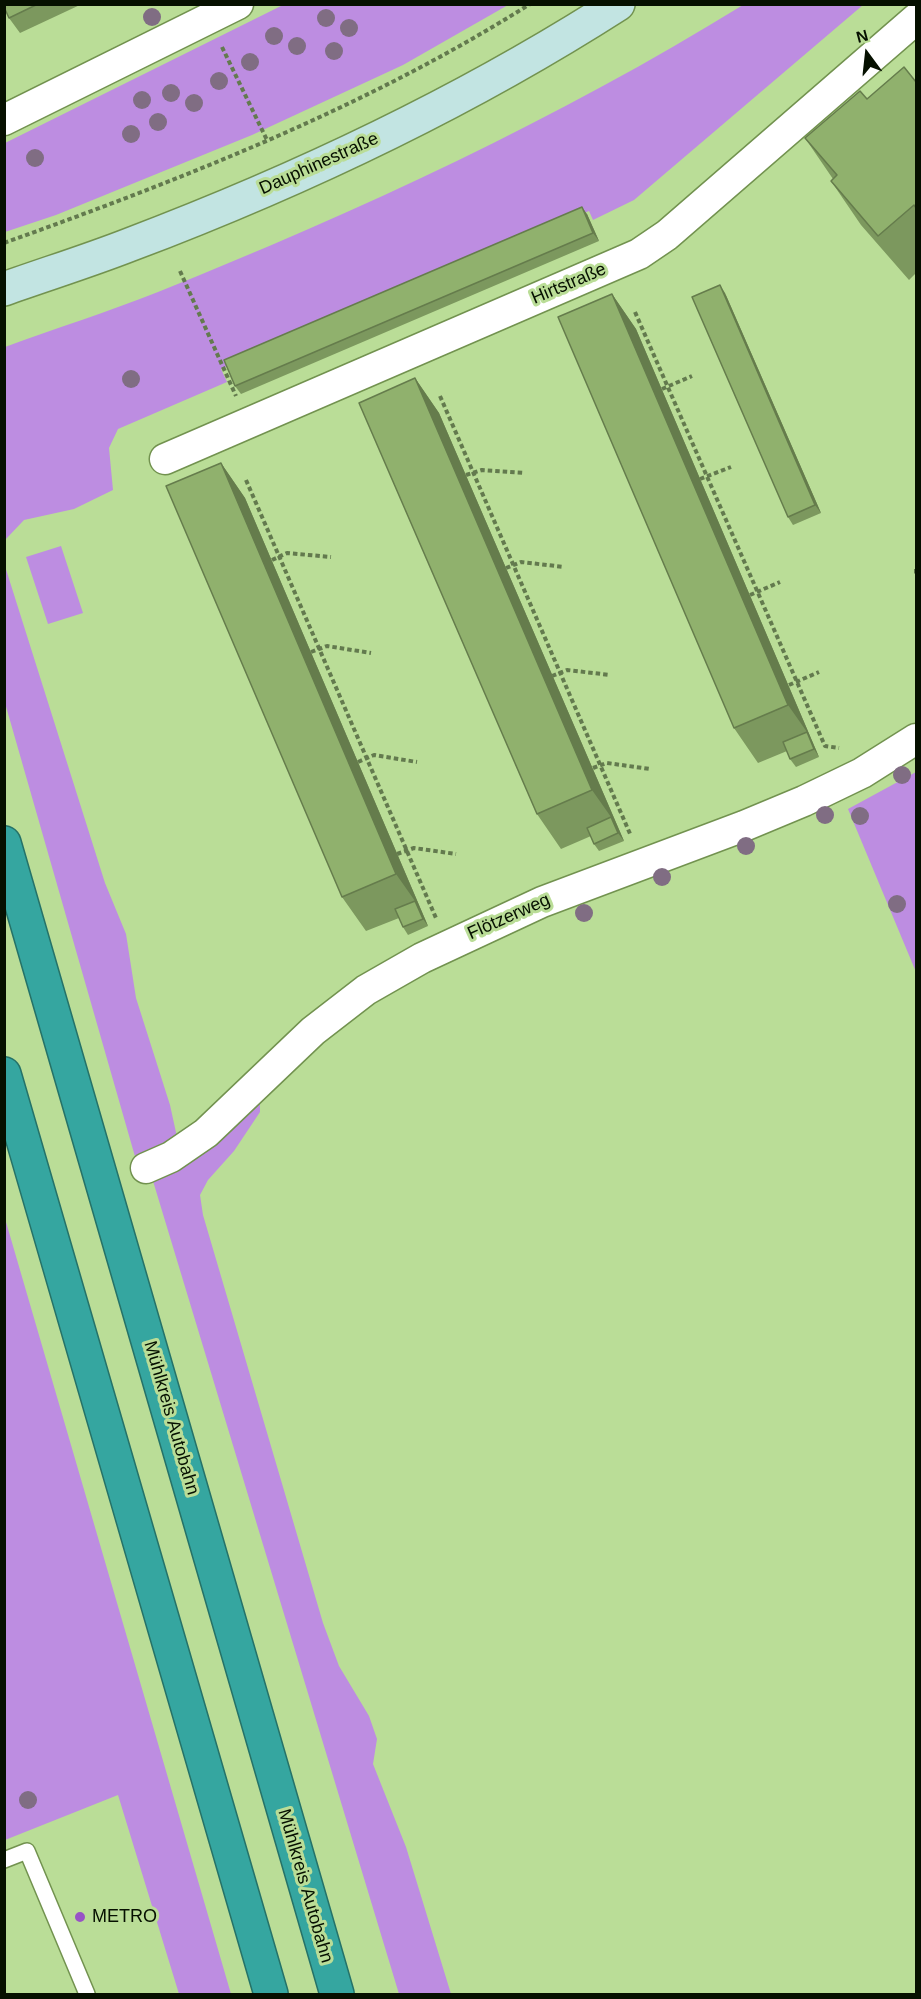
<!DOCTYPE html>
<html>
<head>
<meta charset="utf-8">
<style>
	body { margin:0 }
	#map { position:relative; width:921px; height:1999px; overflow:hidden; background:#badd97; font-family:Arial,sans-serif }
	canvas { display:block }
	.frame { position:absolute; inset:0; border:6px solid #061000; pointer-events:none }
	.north { position:absolute; left:837px; top:24px; width:60px; height:60px; -webkit-text-stroke:4px #badd97; paint-order:stroke; rotate:345deg; font-size:16px; font-weight:700; line-height:24px; text-align:center; color:#061000 }
	.north::after { content:''; display:block; margin:auto; width:21px; height:27px; background:#061000; clip-path:polygon(50% 0,100% 100%,50% 72%,0 100%) }
</style>
</head>
<body>
<div id="map">
<canvas width="921" height="1999"></canvas>
<div class="frame"></div>
<div class="north">N</div>
</div>
<script>
const c = document.querySelector('canvas').getContext('2d');
c.lineJoin = 'round';
function fillPath(path, color) { c.fillStyle = color; c.fill(path, 'evenodd'); }
function strokePath(path, color, width, dash) { c.strokeStyle = color; c.lineWidth = width; c.lineCap = dash ? 'butt' : 'round'; c.setLineDash(dash || []); c.stroke(path); }
function write(font, color, halo, rows, align = 'center') {
  c.font = font + ' Arial,sans-serif'; c.lineWidth = 6; c.setLineDash([]); c.textBaseline = 'middle'; c.strokeStyle = halo; c.fillStyle = color; for (const [text, x, y, turn = 0] of rows) {
    c.save(); c.translate(x, y); c.rotate((+turn || 0) * Math.PI / 180); c.textAlign = isNaN(turn) ? turn : align; if (halo) c.strokeText(text, 0, 0); c.fillText(text, 0, 0); c.restore();
  }
}
fillPath(new Path2D(`
	M283,5h225l-105,60 -151,70 -196,80 -51,17v-89z
	M743,5h120l-229,195 -41,20 -4,-9 -368,158 6,13 -109,47 -9,19 4,42 -39,19 -50,11 -19,20v-193c51,-19 103,-35 153,-55 202,-81 400,-173 585,-287z
	M61,546l22,67 -35,11 -22,-67z
	M4,563l101,320 21,51 10,64 34,107 7,32 -41,23 -131,-457z
	M916,772v200l-68,-163z
	M260,1098v14l-26,39 -26,29 -8,15 3,20 120,408 16,43 30,50 8,23 -4,25 33,83 45,147h-52l-246,-813z
	M5,1222h1l225,772h-52l-61,-199 -113,45z`), '#bd8de1');
const lane = new Path2D(`
	M4,1860l23,-9 60,143`);
const street = new Path2D(`
	M4,120l234,-116
	M165,459l474,-205 28,-19 249,-216
	M146,1168l25,-11 35,-24 107,-102 53,-41 56,-32 120,-56 202,-76 60,-25 58,-28 54,-34`);
const secondary = new Path2D(`
	M4,289c42,-15 84,-28 125,-44 169,-64 336,-143 489,-241`);
const highway = new Path2D(`
	M4,843l333,1151
	M4,1074l267,920`);
strokePath(lane, '#72924f', 18);
strokePath(street, '#72924f', 33);
strokePath(secondary, '#72924f', 36);
strokePath(highway, '#257268', 36);
strokePath(new Path2D(`
	M222,47l45,93
	M4,243c181,-65 363,-136 526,-239
	M180,271l56,125
	M635,312l190,434 14,2
	M662,389l30,-13
	M440,396l191,440
	M466,475l16,-5 43,3
	M700,479l31,-12
	M246,480l190,438
	M272,560l15,-7 44,4
	M506,568l15,-6 43,5
	M916,569v7
	M750,595l30,-13
	M311,652l16,-6 44,7
	M552,676l15,-6 43,5
	M789,685l30,-13
	M358,762l16,-7 43,7
	M593,768l14,-5 43,6
	M397,854l17,-6 42,6`), '#637a4e', 4, [4.5, 3]);
strokePath(lane, '#fff', 15);
strokePath(street, '#fff', 30);
strokePath(secondary, '#c2e4e2', 33);
strokePath(highway, '#35a6a0', 33);
c.fillStyle = '#806d83';
for (const [x, y] of [
	[152,17],
	[326,18],
	[349,28],
	[274,36],
	[297,46],
	[334,51],
	[250,62],
	[219,81],
	[171,93],
	[142,100],
	[194,103],
	[158,122],
	[131,134],
	[35,158],
	[131,379],
	[902,775],
	[825,815],
	[860,816],
	[746,846],
	[662,877],
	[897,904],
	[584,913],
	[28,1800]
]) { c.beginPath(); c.arc(x, y, 9, 0, 2 * Math.PI); c.fill(); }
fillPath(new Path2D(`
	M4,4h78l-62,29 -11,-15z
	M916,82v191l-7,7 -48,-55 -30,-44 2,-2 -28,-41z
	M587,214l12,27 -358,153 -6,-8z
	M725,293l96,220 -28,12 -5,-8z
	M612,294l24,35 183,428 -23,10 -6,-8 -3,-8 -29,12 -24,-35z
	M415,378l24,35 185,428 -25,10 -5,-7 -3,-8 -30,13 -24,-35z
	M221,463l24,35 183,428 -20,9 -5,-8 -4,-9 -33,13 -24,-34z`), '#7c985e');
fillPath(new Path2D(`
	M582,207l5,7 12,27 -6,-8z
	M720,285l5,8 96,220 -6,-8z
	M612,294l24,35 183,428 -5,-8 -7,-17 -19,-27z
	M415,378l24,35 185,428 -6,-8 -7,-16 -19,-27z
	M221,463l24,35 183,428 -5,-7 -8,-18 -19,-27z`), '#657c4c');
const building = new Path2D(`
	M4,4h34l-29,14 -5,-11z
	M904,67l12,15v126l-2,-3 -36,31 -47,-55 6,-6 -32,-37 55,-47 7,8z
	M582,207l11,26 -358,153 -11,-26z
	M720,285l95,220 -27,12 -96,-220z
	M612,294l176,411 -54,23 -176,-411z
	M415,378l177,412 -55,24 -178,-411z
	M221,463l175,411 -54,23 -176,-411z
	M807,732l7,17 -24,10 -7,-17z
	M611,817l7,16 -24,11 -7,-16z
	M415,901l8,18 -20,8 -8,-18z`);
fillPath(building, '#90b16d');
strokePath(building, '#657c4c', 1.5);
for (const [x, y, r, color] of [
	[80,1917,6,"#9852c6"]
]) { const dot = new Path2D(); dot.arc(x, y, r, 0, 2 * Math.PI); c.fillStyle = color; c.fill(dot); strokePath(dot, '#badd97', 2); }
write('18px', '#061000', '#badd97', [
	["Dauphinestraße",319,164,-24],
	["Hirtstraße",569,284,-23],
	["Flötzerweg",509,917,-24],
	["Mühlkreis Autobahn",171,1418,74],
	["Mühlkreis Autobahn",305,1886,74]
]);
write('18px', '#061000', '#badd97', [
	["METRO",92,1917]
], 'left');
</script>
</body>
</html>
